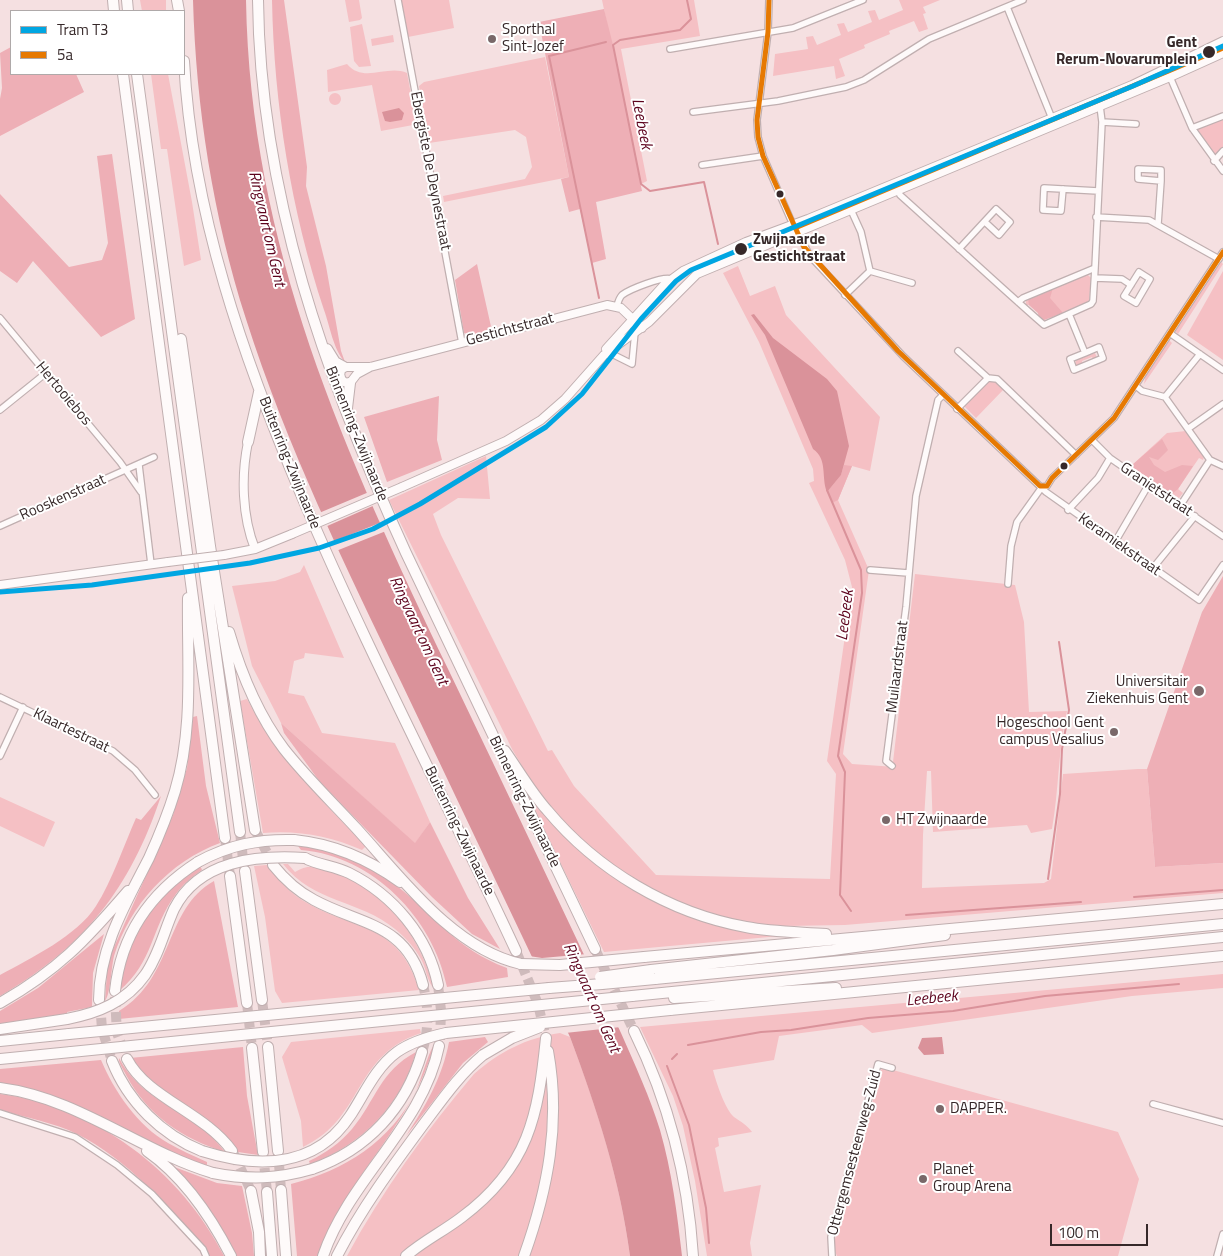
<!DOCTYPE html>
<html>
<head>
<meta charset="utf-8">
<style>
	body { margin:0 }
	#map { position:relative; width:1223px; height:1256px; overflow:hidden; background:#f5e0e1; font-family:"Titillium Web",sans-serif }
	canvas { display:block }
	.legend { position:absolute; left:10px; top:10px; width:175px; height:65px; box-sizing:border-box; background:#fff; border:1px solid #afa9a9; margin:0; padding:6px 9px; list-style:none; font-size:15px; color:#362829 }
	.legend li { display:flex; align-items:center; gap:10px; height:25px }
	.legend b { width:25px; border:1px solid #afa9a9 }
	.scale { position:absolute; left:1050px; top:1224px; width:98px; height:22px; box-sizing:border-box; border:2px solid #362829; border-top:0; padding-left:6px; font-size:15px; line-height:18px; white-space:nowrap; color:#362829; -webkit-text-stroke:4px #fff; paint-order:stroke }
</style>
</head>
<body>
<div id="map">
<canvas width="1223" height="1256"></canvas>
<ul class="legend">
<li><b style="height:6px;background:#00a6e2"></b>Tram T3</li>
<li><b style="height:6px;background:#e67902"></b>5a</li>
</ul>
<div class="scale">100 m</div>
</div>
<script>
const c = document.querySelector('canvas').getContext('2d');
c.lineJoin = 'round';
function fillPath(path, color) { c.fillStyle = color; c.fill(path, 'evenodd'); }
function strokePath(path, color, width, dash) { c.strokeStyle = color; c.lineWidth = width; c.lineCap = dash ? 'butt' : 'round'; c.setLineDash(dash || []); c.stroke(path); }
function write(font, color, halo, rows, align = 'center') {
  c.font = font + ' "Titillium Web",sans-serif'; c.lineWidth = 4; c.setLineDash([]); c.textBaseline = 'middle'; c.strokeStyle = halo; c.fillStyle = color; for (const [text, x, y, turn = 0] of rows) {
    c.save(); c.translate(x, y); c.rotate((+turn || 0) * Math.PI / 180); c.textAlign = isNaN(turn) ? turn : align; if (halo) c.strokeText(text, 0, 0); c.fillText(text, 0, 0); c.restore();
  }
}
fillPath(new Path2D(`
	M140,0h26v11h-24z
	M345,0h14l3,18 -2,2 -11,2z
	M401,0h48l5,28 -46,9z
	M602,0h92l6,36 -79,13 26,132 -6,3z
	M899,0h41l-17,7 3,6 -3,1 5,15 -9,3 -5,-11 -25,10 1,3 -26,11 1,3 -26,11 6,17 -9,3 -2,-13 -61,10 2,-22 33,-5 -2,-12 7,-1 4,9 24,-10 -4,-11 7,-1 4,9 24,-10 -4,-11 7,-1 4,10 24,-10z
	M362,24l9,42 -12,1 -5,-6 -4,-34z
	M393,35l1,7 -22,4 -1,-7z
	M545,57l24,120 -125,25 -1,-6 82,-17 7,-12 -6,-30 -11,-7 -86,13 -10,-57 5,-4z
	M347,64c17,20 40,0 60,9l9,48 -3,4 -32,6 -9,-46 -44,7 -1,-22z
	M151,74h17l24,128 9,58 -17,6 -17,-117h-6z
	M329 99a6 6 0 1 1 12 0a6 6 0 1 1-12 0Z
	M1223,119v28l-8,9 -18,-27z
	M1220,261l3,3 -45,70 -3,-3z
	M738,266l12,30 25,-10 11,29 94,102 -10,54 -18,-5 -14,34 31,70 -26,184 9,10 44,3 -3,-5 22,-188 100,11 9,37 5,90 38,-1c-9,39 -8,79 -15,118l-21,4 -4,-8 -94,7 -2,-61h-4l-4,64 -1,53 122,-5 7,-4 12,-105 75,-5h9l8,98 68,-4v30l-378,32 -61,1 -4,10 -176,16 -84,-172 2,-14 -10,-17 -123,-249 97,-44 4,43 -32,-1 -25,16 8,21 107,216 4,-1 22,36 82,89 174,4 6,-105 -9,-13 25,-174 -7,-27 -36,-77 5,-2 -1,-12 -54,-127 -36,-69z
	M1223,271v89l-36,-25z
	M1087,274l4,4 -2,22 -3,3 -42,17 -5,-3 -1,-4 -9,-8h-3v-5z
	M1169,340l3,3 -28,41 2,-10z
	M1095,353l2,5 -4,2 -1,-3 -10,4 1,3 -6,2 -2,-2 1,-4z
	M988,382h7l9,7 -28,29 -12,-12z
	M1186,431l18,26 -1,3 -4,-2 -21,31 5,4 -4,5 -48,-32 36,-33z
	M304,565l40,93 -39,-5 -1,5 -10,3 -6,32 16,3 18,37 73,10 35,79 -15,22 -134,-121 -29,-57 -20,-80 43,-5 25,-9z
	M247,699c30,57 74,101 119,147l-4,4c-32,-14 -64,-20 -99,-17l-23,-132z
	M0,797l55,25 -11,25 -44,-21z
	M283,864h5l7,8c13,-9 25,-5 39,0 53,22 85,62 100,116 -6,-4 -8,-19 -12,-27 -7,-13 -16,-23 -27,-32 -35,-29 -82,-26 -112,-65z
	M267,865c10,13 21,26 35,35 50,31 97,21 117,90l-137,13 -7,-12 -10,-74 -11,-51z
	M1223,974v14l-91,8 -260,37 -10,-8 -83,11 -5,24 -61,10c3,12 12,39 21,47 7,5 13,8 18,15l-34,6 1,8 -4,2 9,44 37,-7 -11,58 2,13h-45l-12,-75 -12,-55 -10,-30 -33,-69z
	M420,1029l1,4c-9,3 -18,7 -25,12 -42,28 -40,77 -93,102l-2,-26 -19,-64 9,-15z
	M560,1033l10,4c27,71 50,143 60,219h-283c35,-65 79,-125 127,-182 25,-22 52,-36 86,-41z
	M882,1067l236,65 21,47 -21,77h-281l-4,-10z`), '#f5c0c4');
fillPath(new Path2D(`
	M272,0h12l23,167 -1,19 20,80 15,85 4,11c-12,-13 -15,-36 -21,-52 -33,-100 -50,-205 -52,-310z
	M604,9l9,36 29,146 -46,11 10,57 -14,4 -12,-54 -11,3 -8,-33 8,-2 -30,-155z
	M11,47v27h65l8,18 -84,44v-37l2,-11 -2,-35z
	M112,154l23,165 -34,18 -68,-76 -16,22 -17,-12v-77l69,73 33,-7 6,-17 -11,-87z
	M477,264l15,67 -19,4 -9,-2 -9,-53z
	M1053,288l-3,10 13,15 -19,7 -5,-3 -1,-4 -9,-8 -1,-6z
	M439,396l-2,44 5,20 -55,22 -23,-65z
	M1162,439l6,11 -10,10 -9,-3 5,8 11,7 17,-7 11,1 -15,23 -6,5 -41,-28z
	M844,465l8,1 -14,34 -6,3 -5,-11 14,-17z
	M1223,576v287l-68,4 -8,-98 55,-157z
	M197,716l9,70 14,57c-51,19 -90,62 -106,113 -3,12 -3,37 -9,45l2,-29 4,-18 62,-139 14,-47 6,-51z
	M281,723l134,120 15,-21 38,76 32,51 -28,-15 -40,-37 -112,-115 -36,-49z
	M161,796c-31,93 -77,151 -161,200v-21c31,-17 77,-39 96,-69 16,-25 28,-61 40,-88l5,2z
	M298,846c37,3 69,18 99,40 41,32 57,62 110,82l1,9 -61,10c-14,-69 -74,-131 -146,-137z
	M200,865l2,5c-10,7 -19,14 -26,24 -25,33 -22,68 -57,97 10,-60 31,-90 81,-126z
	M214,881l24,126 -119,12v-8c56,-34 44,-101 95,-130z
	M104,934l-11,39 -1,34 -25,5v4l-67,9v-14l38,-23z
	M485,1037l3,5 -25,21 -57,73c20,-31 36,-58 43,-94z
	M434,1045c-21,80 -90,134 -116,211h-21l-6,-72c53,-13 100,-43 125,-93 5,-11 13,-40 18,-46z
	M243,1047l4,49 11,59 -20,-3c-29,-40 -79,-55 -108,-94z
	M416,1052c-15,53 -54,93 -106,112l-1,-3c17,-8 31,-18 43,-32 24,-29 28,-58 64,-77z
	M119,1058c17,33 50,47 79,67 10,7 19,17 27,27 -42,-13 -78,-37 -99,-77 -3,-6 -8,-13 -7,-17z
	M101,1060c13,31 37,66 67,83 12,7 26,13 39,19v5l-34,-13 -92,-46 -81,-24v-15z
	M0,1094c95,12 181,77 224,162h-14l-5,-9c-38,-42 -77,-87 -128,-113 -22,-11 -53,-17 -77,-24z
	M169,1165l48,18 25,3 10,47 2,23h-18c-18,-35 -40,-63 -67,-91z`), '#eeafb6');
fillPath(new Path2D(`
	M193,0h53c4,247 99,453 203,671 58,121 115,241 172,362 14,32 29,64 39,97 12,42 17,83 22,126h-52c-10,-76 -33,-147 -60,-219 -56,-118 -112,-236 -168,-353 -57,-119 -116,-239 -156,-365 -33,-103 -50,-211 -53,-319z
	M399,108l5,5 -2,7 -12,2 -5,-1 -3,-9z
	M754,314l19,24 54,41 10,12 12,55 -8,29 -14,17c-6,-14 1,-33 -14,-43l-48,-114 -14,-20z
	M942,1037l2,17 -20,1 -6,-7 4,-10z`), '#da929a');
fillPath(new Path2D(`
	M369,492l6,13 -50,22 -6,-14z
	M382,522l4,9 -50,20 -4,-9z
	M587,954l34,73 -56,6 -36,-77 13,2z`), '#f5e0e1');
strokePath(new Path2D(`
	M687,0l4,19 -11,11 -60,10 -7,5 28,139 9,7 54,-9 14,62
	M599,298l-50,-242 57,-14
	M827,490l34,80 1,23 -24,163 7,16 -5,123 11,16
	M1048,879l12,-85 2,-45 7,-39 -10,-68
	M1134,897l89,-7
	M906,915l175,-13
	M688,1045l73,-13 30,-2 77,-12 85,-7 92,-15 134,-12
	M672,1059l5,-5
	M667,1066l22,59 17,83 3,35`), '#da929a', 2);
strokePath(new Path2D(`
	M255,830l18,34
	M240,832l4,36
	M225,838l5,38
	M595,949l39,82
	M516,951l22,53 8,34
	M438,985l3,25 -1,33
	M115,997l2,36 10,26
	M262,1000l6,47
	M100,1003l2,26 10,32
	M247,1003l5,45
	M422,1052c7,-22 7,-44 1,-67
	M278,1151l3,39
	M263,1153l4,39
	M234,1154l17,37`), '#cfbbbc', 10, [10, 5]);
const street = new Path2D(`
	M398,0l64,343
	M769,0l-1,32 -11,88 1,17 5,19 27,62 20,38 93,100 143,136 153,108 24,-35
	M1007,7l46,114
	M670,49l123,-21 70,-28
	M1170,77l22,51 31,43
	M693,112l85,-11 68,-14 18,-7 65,-41 94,-39
	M1102,122l34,2
	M1192,128l31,-12
	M1214,161l9,-10
	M702,165l61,-9
	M1063,189l-2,22 -18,-1 1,-22 54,3
	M898,190l2,5c48,43 95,87 144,130l47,-21 2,-3 2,-33 -72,30 -5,4
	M851,210l10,22 9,39
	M1096,217l53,3 70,39
	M1158,224l3,-43 -23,-2v-10l23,1v11
	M959,249l37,-40 14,13 -11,13 -14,-13
	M1095,268l7,-146 -2,-16
	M1139,272l11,7 -14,24 -12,-7z
	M1095,278l27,1 9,6
	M845,295l25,-24 42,12
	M617,306c1,-4 2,-8 5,-11 8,-6 41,-19 49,-16
	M1069,314l16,39 -15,6 4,11 29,-12 -4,-11 -14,6
	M0,318l120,144 21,30
	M1171,334l52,36
	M958,351l30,27
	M604,355h10l18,9 3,-32 -2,-13
	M1136,386l6,5 23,6 45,63 -30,46
	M1165,397l35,-43
	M957,409l31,-31 9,1 79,76
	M0,410l46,-37
	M1189,428l34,-24
	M1092,440l18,18 113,78
	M1210,460l13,6
	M139,465l12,99
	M1068,510l30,-32 12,-20
	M0,526l154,-69
	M1115,542l34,-58
	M1153,568l42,-52
	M870,570l38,3
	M1008,584l3,-38 6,-24 25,-35 5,-1 5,-8 62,-60 109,-166
	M0,697l113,54 22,19 20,25
	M0,756l23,-49
	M892,766l-6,-5 20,-154 10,-111 22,-96 5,-5
	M1153,1104l70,19
	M0,1113l75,24 42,28 35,29 51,55 3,7
	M832,1256l-1,-19 47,-173 14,4
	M1217,1256l6,-22`);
const secondary = new Path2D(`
	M606,349l58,-64 19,-14 63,-29 62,-23 324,-134 91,-44
	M370,367l-13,7 -7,9 -6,-1c-5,-5 -5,-11 0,-15h26l237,-62 14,3 21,20
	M248,442c-7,34 -6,74 7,107
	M402,487l104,-46 35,-21 24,-21 39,-44 45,-33 48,-48 473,-197 53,-24
	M224,555l31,-6 37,-15
	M0,585l168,-23`);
const highway = new Path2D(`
	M113,0l1,11
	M127,0l1,11
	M177,0l2,11
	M258,0c2,195 68,378 148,553l189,396
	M184,61c8,152 60,299 119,438 65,153 143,301 213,452
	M123,74l102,764
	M137,74l103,758
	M181,339l29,207 45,284
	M327,349l8,13 9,5
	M347,408l3,-25
	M248,442l11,-50
	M229,632c12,41 29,83 55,117 22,28 48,53 72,79 45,49 97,121 165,136
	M505,751c14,20 26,41 42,59 50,60 122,103 199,117 26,5 53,5 80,7
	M294,840c40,4 73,18 106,42
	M305,858c13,7 30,8 44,15 44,22 79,63 89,112
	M273,865c12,15 24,26 41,35 46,25 93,23 109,85
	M245,871l17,129
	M230,876l17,127
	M644,957l579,-53
	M651,970l182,-20 112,-15
	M655,979l568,-55
	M549,988l53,-4
	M115,991c6,-56 36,-99 83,-129
	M632,996l591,-59
	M674,998l162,-10
	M99,1000c0,-52 27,-97 50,-142 10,-22 19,-44 26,-67 19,-63 12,-128 13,-193
	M0,1003c58,-33 85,-62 128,-112
	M670,1010l553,-54
	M0,1029l67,-10
	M634,1031c35,71 54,146 59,225
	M0,1041l69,-7
	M268,1047l10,104
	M252,1048l11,104
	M0,1059l71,-7
	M127,1059c20,39 77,53 105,92
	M112,1061c16,41 50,74 90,90
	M0,1088c78,10 140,63 213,85
	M147,1151c37,26 64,66 84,105
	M312,1169c55,-19 94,-61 110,-117
	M281,1190l5,66
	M251,1191l8,41 1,24
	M267,1192l5,64
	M323,1256c26,-77 100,-130 116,-210
	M337,1256c24,-47 55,-89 86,-131 19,-25 36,-50 60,-70
	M406,1256c17,-15 38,-25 56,-39 67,-50 76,-101 84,-179
	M524,1256c24,-67 37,-134 24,-205`);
strokePath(street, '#c0afb0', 8);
strokePath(secondary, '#c0afb0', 10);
strokePath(highway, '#c0afb0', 12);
strokePath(street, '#fefafa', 5.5);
strokePath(secondary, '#fefafa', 8);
strokePath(highway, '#fefafa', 10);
const secondaryBridge = new Path2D(`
	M292,534l110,-47
	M168,562l56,-7`);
const highwayBridge = new Path2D(`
	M198,862c31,-17 60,-23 96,-22
	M521,964l39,1 84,-8
	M600,977l51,-7
	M602,984l53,-5
	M67,1019c31,-6 59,-17 78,-44 14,-20 19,-44 29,-66 25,-49 83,-54 131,-51
	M69,1034l480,-46
	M71,1052l561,-56
	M483,1055l29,-17 28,-11
	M202,1151c54,17 113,18 148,-35 14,-21 25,-48 47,-64 14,-10 31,-15 49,-19l224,-23
	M213,1173c35,7 65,6 99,-4`);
strokePath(secondaryBridge, '#c0afb0', 10, []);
strokePath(highwayBridge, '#c0afb0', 12, []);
strokePath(secondaryBridge, '#fefafa', 8);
strokePath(highwayBridge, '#fefafa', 10);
strokePath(new Path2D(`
	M769,0l-1,32 -11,88 1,17 5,19 41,91 94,104 142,135h7l5,-8 62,-60 109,-166
	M795,228l428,-180`), '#e67902', 5);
strokePath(new Path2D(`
	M0,592l92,-7 158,-22 69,-15 54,-19 47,-25 126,-77 36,-33 59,-75 35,-38 15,-11 442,-184 90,-40`), '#00a6e2', 5);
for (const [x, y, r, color] of [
	[492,39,5,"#796869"],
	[1209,52,7,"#362829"],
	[780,194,4.5,"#362829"],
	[741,249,7,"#362829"],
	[1064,466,4.5,"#362829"],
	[1199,691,6,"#796869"],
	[1114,732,5,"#796869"],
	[886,820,5,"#796869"],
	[940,1109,5,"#796869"],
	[923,1179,5,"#796869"]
]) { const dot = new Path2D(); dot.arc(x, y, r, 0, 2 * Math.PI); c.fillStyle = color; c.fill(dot); strokePath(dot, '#fff', 2); }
write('15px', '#362829', '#fff', [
	["Sporthal",502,30],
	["Sint-Jozef",502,47],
	["Universitair",1188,682,"right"],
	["Ziekenhuis Gent",1188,699,"right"],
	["Hogeschool Gent",1104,723,"right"],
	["campus Vesalius",1104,740,"right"],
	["HT Zwijnaarde",896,820],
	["DAPPER.",950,1109],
	["Planet",933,1170],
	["Group Arena",933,1187]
], 'left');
write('bold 15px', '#362829', '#fff', [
	["Gent",1197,43],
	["Rerum-Novarumplein",1197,60],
	["Zwijnaarde",753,240,"left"],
	["Gestichtstraat",753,257,"left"]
], 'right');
write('15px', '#362829', '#fff', [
	["Ebergiste De Deynestraat",430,171,79],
	["Gestichtstraat",510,330,-15],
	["Hertooiebos",63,394,50],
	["Binnenring-Zwijnaarde",356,434,68],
	["Buitenring-Zwijnaarde",289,463,68],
	["Granietstraat",1156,490,34],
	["Rooskenstraat",63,498,-24],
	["Keramiekstraat",1119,545,35],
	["Muilaardstraat",898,667,-83],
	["Klaartestraat",71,731,26],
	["Binnenring-Zwijnaarde",524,802,64],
	["Buitenring-Zwijnaarde",459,831,64],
	["Ottergemsesteenweg-Zuid",855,1153,-75]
]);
write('italic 16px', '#5d031d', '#fff', [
	["Leebeek",641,124,79],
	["Ringvaart om Gent",266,229,77],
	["Leebeek",846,615,-83],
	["Ringvaart om Gent",418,631,65],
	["Ringvaart om Gent",591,998,66],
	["Leebeek",932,999,-6]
]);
</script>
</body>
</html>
